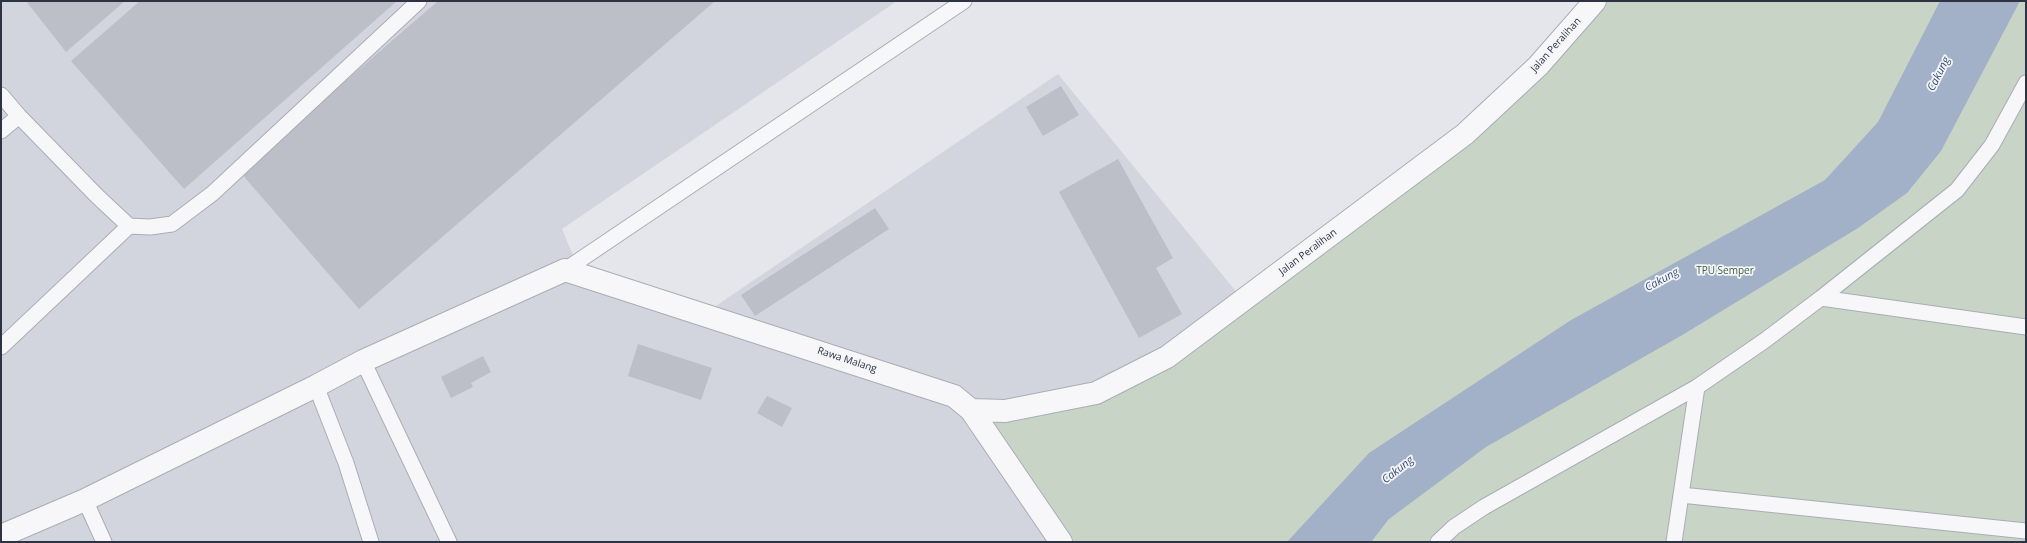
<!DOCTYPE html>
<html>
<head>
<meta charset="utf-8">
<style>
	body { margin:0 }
	#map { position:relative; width:2027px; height:543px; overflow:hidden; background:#e4e6eb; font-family:"Open Sans",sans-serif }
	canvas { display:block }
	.frame { position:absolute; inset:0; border:2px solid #2d3342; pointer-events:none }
</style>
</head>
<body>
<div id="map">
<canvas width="2027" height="543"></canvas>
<div class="frame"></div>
</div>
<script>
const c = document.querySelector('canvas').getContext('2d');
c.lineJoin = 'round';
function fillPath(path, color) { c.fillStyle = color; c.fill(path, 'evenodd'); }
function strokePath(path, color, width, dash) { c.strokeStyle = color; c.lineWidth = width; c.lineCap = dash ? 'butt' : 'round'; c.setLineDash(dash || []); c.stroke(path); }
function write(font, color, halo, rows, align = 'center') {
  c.font = font + ' "Open Sans",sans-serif'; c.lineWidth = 3.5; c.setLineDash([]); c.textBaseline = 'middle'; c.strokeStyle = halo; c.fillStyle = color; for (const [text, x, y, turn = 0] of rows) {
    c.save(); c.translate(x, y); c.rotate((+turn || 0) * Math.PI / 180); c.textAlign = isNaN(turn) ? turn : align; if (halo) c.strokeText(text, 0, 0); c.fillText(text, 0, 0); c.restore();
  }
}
fillPath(new Path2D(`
	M1,1h896l-335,228 19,46 117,43 360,-244 185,226 -182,242h-1060z`), '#d2d5dd');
fillPath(new Path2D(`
	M1595,1h431v541h-965l-90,-132 125,-17 71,-36 298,-223z`), '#c8d4c6');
fillPath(new Path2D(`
	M1940,1h80l-79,150 -34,42 -49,35 -174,106 -198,113 -97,72 -18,23h-84l82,-89 202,-133 254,-140 53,-58z`), '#a2b1c8');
fillPath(new Path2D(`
	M26,1h99l-59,51z
	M140,1h257l-213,188 -113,-128z
	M438,1h277l-356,308 -119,-137z
	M1061,86l18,29 -36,21 -17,-29z
	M1118,159l55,99 -17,10 26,46 -43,24 -80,-146z
	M875,208l14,21 -134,87 -14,-21z
	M638,344l74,24 -11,32 -73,-24z
	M483,356l8,16 -20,11 2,4 -22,11 -10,-21z
	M767,396l25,12 -10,19 -25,-14z`), '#bcbfc7');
const service = new Path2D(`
	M1,95l18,21 78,80 32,30 21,1 22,-3 41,-31 206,-192
	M1,131l18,-15
	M565,270l399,-269
	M1821,298l205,29
	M1,347l128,-121
	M363,361l86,181
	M316,386l30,77 25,79
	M1681,495l345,36
	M85,500l19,42
	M1438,542l16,-15 30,-20 213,-120 67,-46 57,-43 136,-108 35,-45 34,-62
	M1674,542l23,-155`);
const minor = new Path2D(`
	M971,410l34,1 91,-18 71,-36 298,-223 73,-68 57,-65
	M1,536l84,-36 231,-114 47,-25 202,-91 389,126 17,14 90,132`);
strokePath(service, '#a9adb5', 17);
strokePath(minor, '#a9adb5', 24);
strokePath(service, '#f7f7f9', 15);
strokePath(minor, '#f7f7f9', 22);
write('10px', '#2d3342', '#f4f5f8', [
	["Jalan Peralihan",1556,45,-48],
	["Jalan Peralihan",1308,252,-37],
	["Rawa Malang",847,360,18]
]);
write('10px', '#3e5d3b', '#f4f5f8', [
	["TPU Semper",1725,271]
]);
write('italic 11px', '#3a4e73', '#f4f5f8', [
	["Cakung",1939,74,-63],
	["Cakung",1662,280,-29],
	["Cakung",1398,470,-38]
]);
</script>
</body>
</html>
